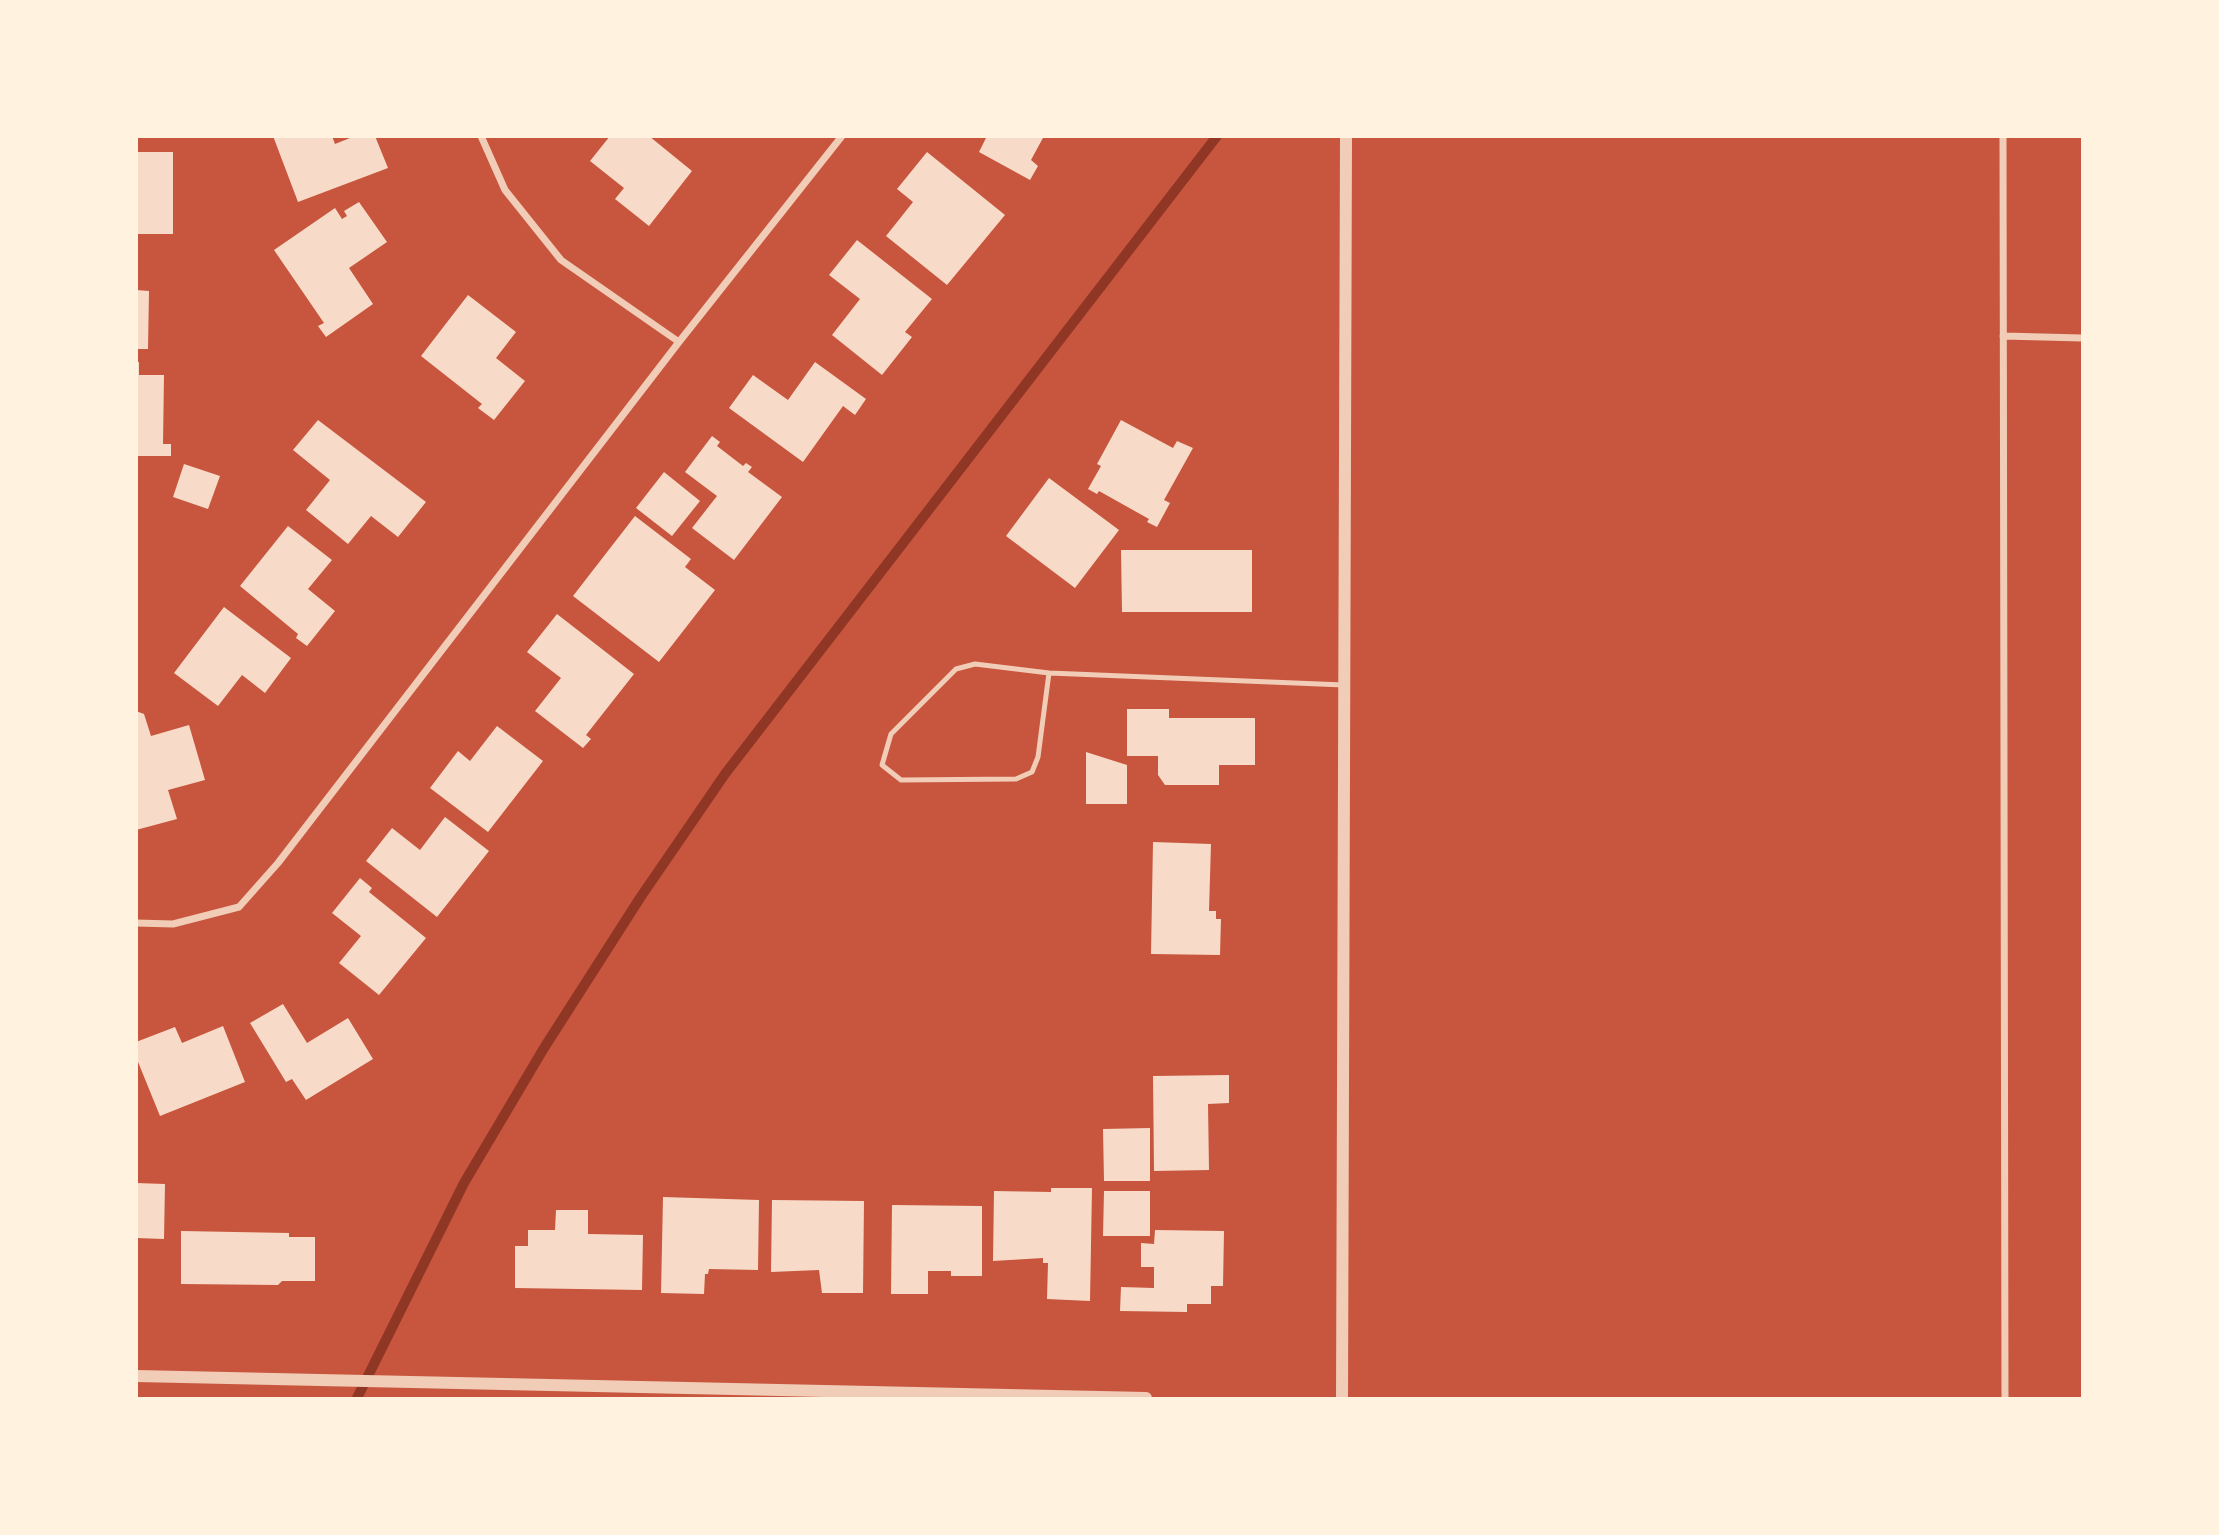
<!DOCTYPE html>
<html>
<head>
<meta charset="utf-8">
<style>
	body { margin:0 }
	#map { position:relative; width:2219px; height:1535px; overflow:hidden; background:#c8553d; font-family:"IBM Plex Sans",sans-serif }
	canvas { display:block }
	.frame { position:absolute; inset:0; border:138px solid #fff3e0; pointer-events:none }
</style>
</head>
<body>
<div id="map">
<canvas width="2219" height="1535"></canvas>
<div class="frame"></div>
</div>
<script>
const c = document.querySelector('canvas').getContext('2d');
c.lineJoin = 'round';
function strokePath(path, color, width, dash) { c.strokeStyle = color; c.lineWidth = width; c.lineCap = dash ? 'butt' : 'round'; c.setLineDash(dash || []); c.stroke(path); }
function fillPath(path, color) { c.fillStyle = color; c.fill(path, 'evenodd'); }
strokePath(new Path2D(`
	M357,1398l107,-215 80,-135 96,-150 85,-124 492,-638`), '#8f3625', 10);
fillPath(new Path2D(`
	M273,136h59l3,8 20,-8h20l13,32 -90,34z
	M610,136h39l43,35 -43,55 -34,-27 9,-11 -34,-27z
	M987,136h57l-13,24 7,6 -8,14 -51,-28z
	M136,152h37v82h-37z
	M927,152l78,63 -58,70 -61,-49 27,-34 -16,-13z
	M359,202l28,40 -38,26 24,36 -47,33 -8,-11 6,-3 -50,-73 61,-42 7,11 5,-3 -3,-5z
	M857,240l75,59 -27,33 7,5 -30,38 -50,-40 28,-36 -31,-24z
	M136,290l13,1 -1,58h-12z
	M468,295l48,37 -20,26 29,23 -31,39 -16,-12 4,-4 -61,-48z
	M136,362h3v13h25l-1,69h8v12h-35z
	M815,362l51,37 -11,16 -12,-9 -40,56 -74,-54 24,-33 35,25z
	M318,420l108,82 -28,35 -27,-21 -23,28 -42,-34 24,-30 -37,-30z
	M1121,420l52,28 4,-7 16,7 -29,52 6,3 -13,24 -10,-5 2,-3 -50,-28 -2,3 -9,-5 13,-23 -4,-2z
	M712,436l8,6 -3,4 26,20 3,-3 6,4 -4,5 34,25 -48,63 -42,-32 25,-32 -32,-24z
	M184,464l36,12 -12,33 -35,-12z
	M664,472l36,29 -28,35 -36,-28z
	M1049,478l70,52 -44,58 -69,-52z
	M635,516l56,43 -6,8 30,23 -56,72 -86,-66z
	M288,526l44,34 -24,29 27,22 -28,35 -11,-8 2,-4 -58,-48z
	M1121,550h131v62h-130z
	M224,607l67,51 -26,35 -23,-18 -24,31 -44,-33z
	M557,614l77,60 -48,61 5,4 -8,9 -48,-37 26,-33 -34,-26z
	M1127,709h42v9h86v47h-36v20h-54l-7,-10v-19h-31z
	M136,711l8,3 7,22 38,-11 16,55 -37,10 9,29 -41,11z
	M497,726l46,35 -55,71 -58,-44 28,-37 12,10z
	M1086,752l41,13v39h-41z
	M445,817l44,34 -52,66 -71,-56 26,-33 28,22z
	M1153,842l58,2 -2,67h7v8h5l-1,36 -69,-1z
	M360,878l12,10 -3,4 57,46 -47,57 -40,-32 22,-27 -29,-23z
	M283,1004l24,39 41,-25 25,41 -67,41 -14,-21 -6,3 -36,-59z
	M223,1026l22,56 -85,34 -24,-59v-15l39,-15 7,16z
	M1229,1075v28l-21,1 1,66 -55,1 -1,-95z
	M1150,1128v53h-46l-1,-52z
	M136,1183l29,1 -1,55 -28,-1z
	M1051,1188h41l-2,113 -43,-2 1,-36h-5v-5l-50,3 1,-70 57,1z
	M1104,1191h46v45h-47z
	M663,1197l96,3 -1,70 -49,-1 -1,5h-3l-1,20 -43,-1z
	M772,1200l92,1 -1,92h-41l-3,-23 -48,2z
	M892,1205l90,1v70h-31v-5h-23v23h-37z
	M556,1210h32v24l55,1 -1,55 -127,-2v-42h13v-16h27z
	M1155,1230l69,1 -1,55h-12v18h-24v8l-67,-1 1,-24 33,1v-21h-13v-24l13,1z
	M181,1231l108,2v4h26v44h-33l-4,4 -97,-1z`), '#f7dbc8');
strokePath(new Path2D(`
	M1049,673l-11,84 -6,15 -16,7 -115,1 -19,-15 9,-31 65,-65 19,-5 74,9 295,12`), '#f1ccb7', 5);
strokePath(new Path2D(`
	M481,136l24,54 56,70 118,82
	M2003,136l2,1262
	M2003,336l79,2
	M136,923l37,1 66,-17 39,-44 401,-521 163,-206`), '#f1ccb7', 7);
strokePath(new Path2D(`
	M136,1376l1010,22
	M1342,1398l4,-1262`), '#f1ccb7', 12);
</script>
</body>
</html>
